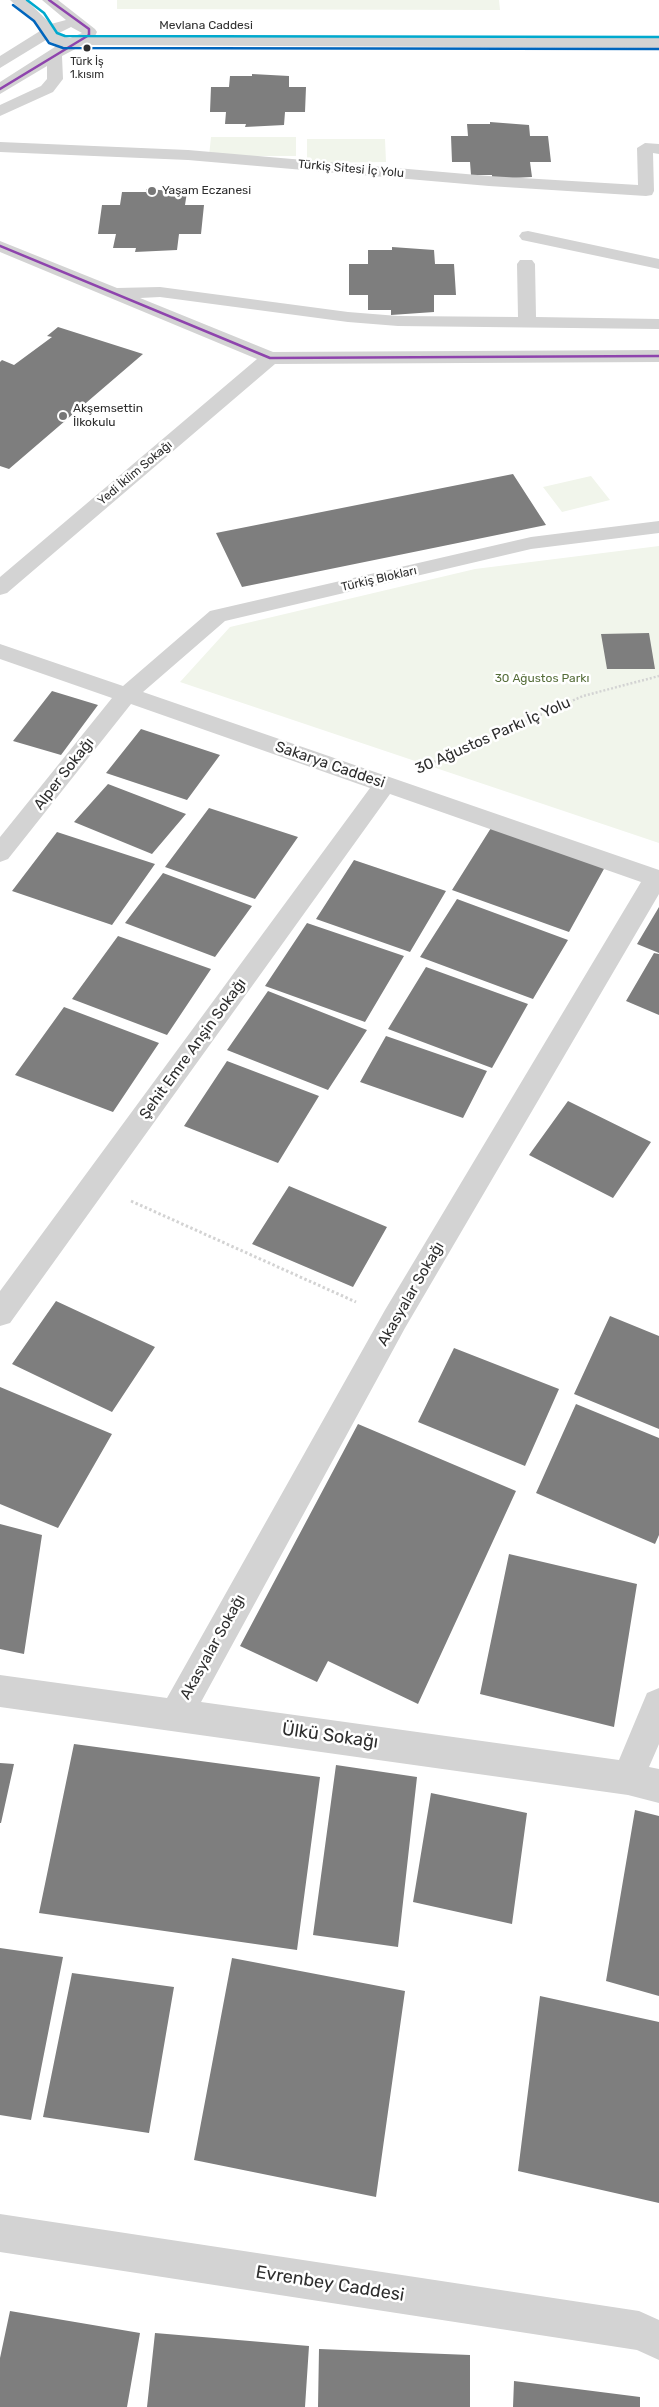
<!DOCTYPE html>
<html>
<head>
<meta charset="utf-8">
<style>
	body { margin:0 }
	canvas { display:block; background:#fff }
</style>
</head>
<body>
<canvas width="659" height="2407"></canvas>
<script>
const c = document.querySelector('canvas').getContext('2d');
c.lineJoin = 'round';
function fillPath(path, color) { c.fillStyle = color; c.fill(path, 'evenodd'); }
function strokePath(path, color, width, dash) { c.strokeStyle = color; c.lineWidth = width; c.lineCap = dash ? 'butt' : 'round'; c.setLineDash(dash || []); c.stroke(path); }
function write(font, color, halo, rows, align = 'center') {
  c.font = font + ' Rubik,sans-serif'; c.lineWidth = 5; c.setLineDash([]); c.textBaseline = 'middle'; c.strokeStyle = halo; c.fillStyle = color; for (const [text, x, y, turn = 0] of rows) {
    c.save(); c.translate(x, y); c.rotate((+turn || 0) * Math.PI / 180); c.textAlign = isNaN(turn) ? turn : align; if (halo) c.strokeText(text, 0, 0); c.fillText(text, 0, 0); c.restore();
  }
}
fillPath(new Path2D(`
	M117,0h382l1,10 -383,-1z
	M211,137h85v19h-87z
	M307,139h78l1,23 -79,1z
	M591,476l19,24 -48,12 -19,-25z
	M659,546v297l-479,-161 50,-55 245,-58z`), '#f1f5eb');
fillPath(new Path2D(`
	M252,74l37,2v11h17l-1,25h-20l-1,13 -39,2 1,-3h-21l1,-12h-16l1,-25h18l1,-11h22z
	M490,122l39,3 1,11h18l3,26h-21l2,15 -40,2v-4h-21l-1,-13h-18l-1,-26h17l-1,-12h23z
	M146,189l41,3 -2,13h19l-3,29h-22l-2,16 -42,2 1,-4h-23l3,-14h-18l4,-29h18l2,-13h24z
	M392,247l42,3 1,14h19l2,31h-22v17l-43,3v-5h-23v-15h-19v-31h19v-14h24z
	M58,327l85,27 -134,115 -9,-3v-104l2,-2 12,5 38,-28 -5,-1z
	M513,474l33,51 -304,62 -26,-54z
	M649,633l6,36h-48l-6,-35z
	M52,691l46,14 -37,50 -48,-14z
	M141,729l79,26 -33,45 -81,-27z
	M108,784l78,30 -34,40 -78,-32z
	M209,808l89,29 -43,62 -90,-32z
	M491,828l114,39 -36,65 -117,-42z
	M57,832l98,32 -43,61 -100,-34z
	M354,860l92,31 -36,61 -94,-33z
	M163,873l89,33 -37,51 -90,-34z
	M457,899l111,41 -35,59 -113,-42z
	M659,907v46l-22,-9z
	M307,923l97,33 -39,66 -100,-36z
	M118,936l93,33 -44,66 -95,-36z
	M654,953l5,1v61l-33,-14z
	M426,967l102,37 -36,64 -104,-39z
	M268,991l99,39 -39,60 -101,-40z
	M64,1007l95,36 -46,69 -98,-37z
	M386,1036l101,35 -24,47 -103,-36z
	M227,1061l92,35 -41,67 -94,-37z
	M568,1101l83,41 -38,56 -84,-43z
	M289,1186l98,41 -34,60 -101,-43z
	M56,1301l99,46 -43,65 -100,-48z
	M610,1316l49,20v93l-85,-35z
	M454,1348l105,41 -34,77 -107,-44z
	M0,1387l112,47 -54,94 -58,-24z
	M576,1404l83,34v97l-4,9 -119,-51z
	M358,1424l158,67 -98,213 -90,-43 -11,21 -77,-36z
	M0,1524l42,11 -18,119 -24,-5z
	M509,1554l128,30 -23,143 -134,-33z
	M74,1744l246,33 -23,173 -258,-37z
	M0,1763l14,1 -13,59h-1z
	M336,1765l81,12 -19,170 -85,-12z
	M431,1793l96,20 -15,111 -99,-22z
	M635,1810l24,6v180l-53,-15z
	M0,1948l63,9 -32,163 -31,-5z
	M232,1958l173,33 -29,206 -182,-37z
	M72,1973l102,14 -25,146 -106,-16z
	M540,1996l119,26v181l-141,-32z
	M10,2311l130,22 -13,74h-127v-49z
	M155,2333l154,13 -4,61h-158z
	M319,2349l151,6v52h-152z
	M514,2381l126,16v10h-127z`), '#7e7e7e');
strokePath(new Path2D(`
	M434,762l149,-66 76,-20`), '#d3d3d3', 2.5, [2, 2]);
strokePath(new Path2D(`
	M131,1201l225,101`), '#d3d3d3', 3, [2.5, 2.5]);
fillPath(new Path2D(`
	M10,0h16l25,24 15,-4 -24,-20h16l37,29 2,3 -2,4 564,2v10l-576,-3 -21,11 1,23 -10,13 -53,24v-11l41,-19 6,-7v-13l-47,28v-12l58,-37 -12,-5 -46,28v-12l40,-25 -9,-12zM71,27l11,6 -12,5 -13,-4z
	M0,142l188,8 301,26 149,9 -1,-37 8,-5 14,1v10l-6,-1 1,38 -2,4 -6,1 -157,-10 -301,-26 -188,-8z
	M528,231l131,28v10l-137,-29 -3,-4 3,-4z
	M0,241l117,47 43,-1 188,25 50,4 120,1 -1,-53 3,-4h12l3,4 1,53 123,2v10l-261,-3 -50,-4 -188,-25 -20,1 133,54 386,-2v12l-384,2 -268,229 -7,2v-18l257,-218 -257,-107z
	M659,521v12l-128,16 -306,72 -82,71 516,178v24l-254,434 -204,374 418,58 28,-67 12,-5v56l-10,23 10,2v34l-31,-8 -628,-88v-32l167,23 218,-388 256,-428 -251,-88 -380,529 -10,3v-35l370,-503 -239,-84 -123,155 -8,3v-25l112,-139 -112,-39v-15l123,42 87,-75 321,-74z
	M0,2214l639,97 20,9v40l-22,-10 -637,-98z`), '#d3d3d3');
strokePath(new Path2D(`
	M0,89l89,-54v-6l-40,-29
	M0,246l270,112 389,-2`), '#8e44ad', 2.5);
strokePath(new Path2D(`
	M13,5l21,16 15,22 14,5 596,1`), '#0065bd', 2.5);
strokePath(new Path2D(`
	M27,0l17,13 13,20 8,3 594,1`), '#00a9ce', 2.5);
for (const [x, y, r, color] of [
	[87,48,4.5,"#2e2e2e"],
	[152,191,5,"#777"],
	[63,416,5,"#777"]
]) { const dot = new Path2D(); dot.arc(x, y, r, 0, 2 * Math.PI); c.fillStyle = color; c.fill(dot); strokePath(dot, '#fff', 2); }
write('11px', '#2e2e2e', '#fff', [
	["Türk İş",87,62],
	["1.kısım",87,75]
]);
write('12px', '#2e2e2e', '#fff', [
	["Mevlana Caddesi",206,26],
	["Türkiş Sitesi İç Yolu",351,169,5],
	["Yedi İklim Sokağı",135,473,-40],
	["Türkiş Blokları",379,579,-13]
]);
write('12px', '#2e2e2e', '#fff', [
	["Yaşam Eczanesi",162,191],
	["Akşemsettin",73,409],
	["İlkokulu",73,423]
], 'left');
write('12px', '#556d39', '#fff', [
	["30 Ağustos Parkı",542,679]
]);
write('15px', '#2e2e2e', '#fff', [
	["30 Ağustos Parkı İç Yolu",493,736,-24],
	["Sakarya Caddesi",330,765,19],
	["Alper Sokağı",64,774,-52],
	["Şehit Emre Anşin Sokağı",193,1049,-54],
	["Akasyalar Sokağı",411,1294,-60],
	["Akasyalar Sokağı",213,1647,-61]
]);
write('18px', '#2e2e2e', '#fff', [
	["Ülkü Sokağı",330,1736,8],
	["Evrenbey Caddesi",330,2284,9]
]);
</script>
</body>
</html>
